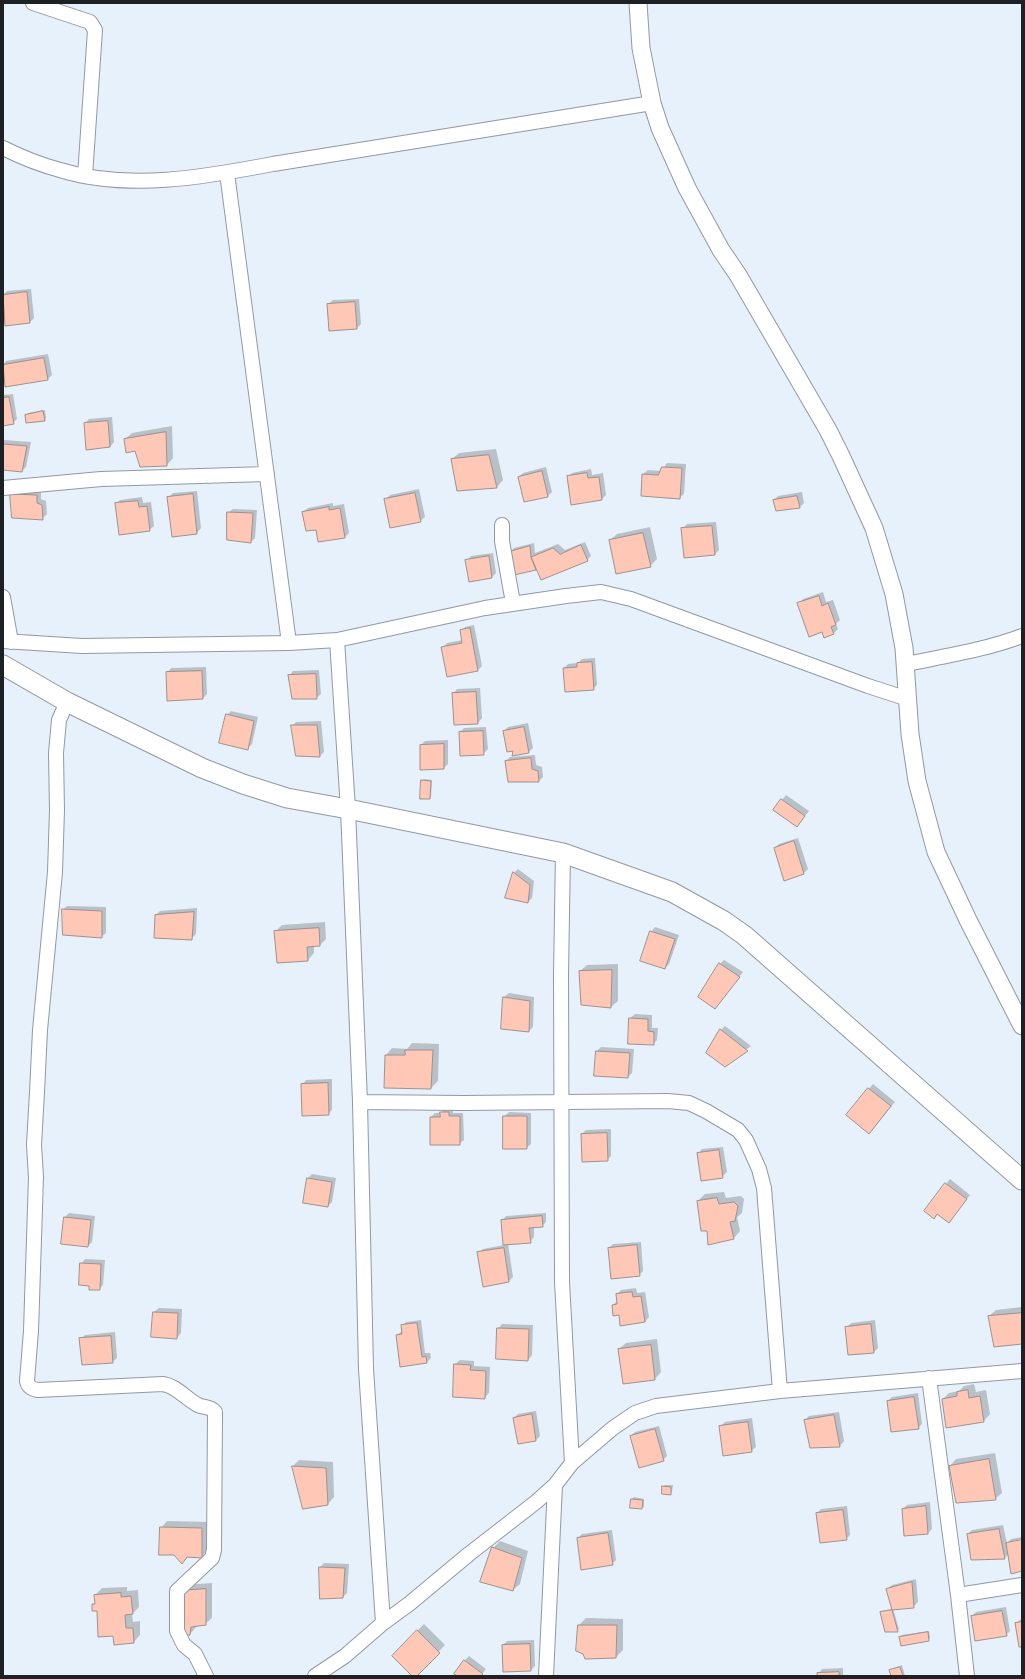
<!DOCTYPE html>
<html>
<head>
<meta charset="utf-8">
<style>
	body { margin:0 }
	#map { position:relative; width:1025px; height:1679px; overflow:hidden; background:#e7f1fb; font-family:Lora,serif }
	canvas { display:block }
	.frame { position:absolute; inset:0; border:4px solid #1e2124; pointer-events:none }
</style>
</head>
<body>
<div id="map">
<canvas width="1025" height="1679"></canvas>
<div class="frame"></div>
</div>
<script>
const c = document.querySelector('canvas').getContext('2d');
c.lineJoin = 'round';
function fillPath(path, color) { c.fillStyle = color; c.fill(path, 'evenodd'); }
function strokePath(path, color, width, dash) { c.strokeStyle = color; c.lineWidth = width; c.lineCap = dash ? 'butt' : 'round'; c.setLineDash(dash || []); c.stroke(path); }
fillPath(new Path2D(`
	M31,289l3,29 -4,4 -24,3 -3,-30 4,-4z
	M359,299l2,25 -4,4 -29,-24 5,-4z
	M48,354l4,21 -4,4 -43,7 -2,-21 3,-4z
	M13,394l4,25 -4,4 -10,2v-30z
	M45,410l1,8 -1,2 -19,-5 2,-2z
	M112,417l2,25 -4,5 -23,2 -2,-26 4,-4z
	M172,426l1,32 -6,7 -31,-15 -11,-11 7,-6z
	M3,440l28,2 -5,25 -4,4 -19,-2z
	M496,449l7,31 -6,7 -45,-28 7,-6z
	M667,463l19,1 -2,30 -5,4 -36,-24 5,-4 13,1z
	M546,467l6,25 -4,4 -29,-19 4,-4z
	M591,469l1,6 11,-2 3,22 -4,4 -34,-22 4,-4z
	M419,489l6,28 -5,4 -34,-22 4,-4z
	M41,491v8l5,2 1,13 -5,5 -31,-25z
	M197,491l4,37 -4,5 -24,3 -5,-38 5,-5z
	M802,492l2,11 -4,4 -23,2 -3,-9 4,-4z
	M142,497l1,6 8,-1 3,24 -5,4 -33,-26 4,-4z
	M333,503v3l11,-2 5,29 -4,4 -28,-9 -14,-16 5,-4z
	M233,509l24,1 -2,28 -4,4 -23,-29z
	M716,522l3,28 -4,4 -33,-25 5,-5z
	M650,527l7,32 -7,7 -40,-26 7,-6z
	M585,542l6,14 -4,4 -50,8 -22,6 -5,-22 4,-4 20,-5 1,10 23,-9 7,6z
	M493,553l3,20 -4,4 -25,-16 4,-5z
	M823,592l3,10 7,-2 7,20 -4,4 2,5 -4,4 -9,4 -3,-6 -23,-27 4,-5z
	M474,625l8,41 -4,4 -35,-23 4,-4 15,-3 -1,-9 4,-4z
	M595,658l2,27 -4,4 -29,-21 4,-4 10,-1 4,-4z
	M206,667l1,27 -4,4 -36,-25 4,-5z
	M319,670l2,24 -5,4 -27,-22 4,-5z
	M480,688l2,30 -4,5 -25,-29 4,-5z
	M231,711l27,6 -6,27 -5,5 -20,-34z
	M321,721l3,31 -4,4 -28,-30 4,-4z
	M528,723l5,25 -4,4 -15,-2 -10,-19 4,-4z
	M486,727l2,22 -5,5 -23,-22 4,-4z
	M448,740v24l-4,4 -23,-23 4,-4z
	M535,755l1,10 6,2 1,10 -4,4h-30l-3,-20 4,-4z
	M424,779l8,1 -1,17 -2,1 -7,-17z
	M786,795l23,16 -12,15 -23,-16z
	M798,838l10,31 -4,4 -19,6 -10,-31 4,-4z
	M518,869l16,12 -2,17 -4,4 -14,-29z
	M67,906l39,1v26l-5,4 -38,-27z
	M197,908l-1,26 -5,5 -35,-24 4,-4z
	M325,922l1,17 -6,6 -6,1v7l-6,7 -33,-28 7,-7z
	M655,927l24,8 -10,29 -4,4 -14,-36z
	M724,960l19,12 -24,31 1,-39z
	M618,964v37l-7,6 -31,-36 7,-6z
	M509,993l25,4 -1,30 -4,4 -25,-34z
	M635,1014l17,1v13h6l-1,12 -4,4 -23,-26z
	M725,1026l26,20 -26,20 -4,-36z
	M412,1043l27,1 -1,37 -7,7 -46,-1 1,-32 6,-7 15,1z
	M601,1047l33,2 -2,24 -4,4 -31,-26z
	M332,1079v31l-4,4 -26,-29 4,-5z
	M873,1084l22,18 -22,27 -26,-14z
	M445,1108h8v5h10l1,27 -5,4 -28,-27 4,-4h6z
	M509,1112l22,1v31l-5,4 -22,-31z
	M611,1129v27l-4,4 -25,-26 4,-4z
	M723,1147l4,25 -5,5 -24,-23 4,-5z
	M312,1174l24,4 -4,24 -4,4 -20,-28z
	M950,1179l20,16 -17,22 -28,-6z
	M724,1192l2,6 15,-2 3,3 -2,14 -5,4 3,14 -6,7 -27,-8 -9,-29 7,-7z
	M69,1213l26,3 -3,26 -4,4 -23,-29z
	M546,1213v9l-4,4 -8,1v10l-4,5 -22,2 5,33 -4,4 -31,-28 5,-4 21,-4 -2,-24 4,-5z
	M641,1242l2,29 -4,4 -30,-27 4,-4z
	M85,1259l20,1 -2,25 -4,4 -9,-4 -9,-21z
	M636,1288l1,5 8,-1 4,25 -4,5 -32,-17 4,-4v-7l4,-4z
	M1022,1307v36l-33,-27 7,-6z
	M159,1308l23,1 -1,24 -4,5 -23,-26z
	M421,1320l4,33h5l1,5 -4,4 -26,4 -4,-31 5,-4v-5l4,-4z
	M875,1320l3,28 -4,4 -27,-25 4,-4z
	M502,1324l31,1 -1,30 -4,5 -30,-31z
	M115,1332l2,26 -5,4 -31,-23 4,-4z
	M657,1339l4,33 -6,7 -36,-30 7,-6z
	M460,1360l14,1v5l16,1 -1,26 -5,5 -29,-34z
	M974,1384l2,8 10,-2 4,24 -6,7 -41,-22 6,-6 10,-2 5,-5z
	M918,1393l4,31 -4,4 -30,-27 4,-4z
	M536,1411l4,25 -4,4 -22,-22 4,-4z
	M839,1412l5,29 -4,5 -35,-26 4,-4z
	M752,1418l4,29 -5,4 -30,-25 4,-4z
	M659,1426l8,30 -4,4 -32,-24 4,-4z
	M995,1453l7,40 -7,6 -45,-33 6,-7z
	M299,1460l34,2 1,35 -6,7 -35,-38z
	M665,1485h8l-1,7 -2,2 -7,-7z
	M634,1497l10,2v8l-2,1 -10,-9z
	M930,1502l2,27 -4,4 -25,-24 4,-4z
	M847,1506l3,29 -4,4 -25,3 -4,-29 4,-4z
	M167,1521l42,1 -1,28 -7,7 -12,-1 -7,7 -21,-35z
	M1003,1525l4,19 4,-5 11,-2v2l-12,3v2l12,-3v29l-13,-16 -5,4 -36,-24 4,-4z
	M612,1530l4,30 -4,4 -34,-26 4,-4z
	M500,1541l28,10 -8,33 -7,6 -20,-42z
	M324,1563l25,1 -2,29 -4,4 -22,1 -1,-31z
	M916,1579l2,23 -5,5 -20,2 6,20 -2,2 -16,-19 2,-1 9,-2 -5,-20 5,-4z
	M212,1583v35l-7,6 -8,2 -7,8 -5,-49z
	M127,1587v4l11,-1 1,17 -7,7 1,8 7,-1v14l-6,7 -20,-7 -21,-30 3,-3 -1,-7 7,-7z
	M1006,1607l4,24 -4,4 -34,-19 4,-4z
	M586,1618l37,1v31l-7,7 -37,-32z
	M1021,1619h1v27l-6,-23z
	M424,1624l21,21 -29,31h-3l-20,-20z
	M929,1631l1,7 -2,2 -28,-3 2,-2z
	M534,1640l1,26 -4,4 -28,-25 4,-4z
	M469,1656l17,13 -4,5 2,2h-26l6,-15z
	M902,1665l3,11h-13l-2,-6z
	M843,1668v8h-25v-2l4,-5z`), '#0003');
const building = new Path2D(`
	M27,292l3,31 -25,3 -2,-31z
	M355,302l2,27 -28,2 -2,-27z
	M44,358l4,22 -43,7 -2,-22z
	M9,397l5,27 -11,2v-28z
	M43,411l2,10 -19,2 -1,-8z
	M108,421l2,26 -24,3 -2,-27z
	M166,432l1,34 -27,1 -5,-16 -9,2 -2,-14z
	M3,444l24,2 -5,26 -19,-2z
	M489,455l8,33 -40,3 -6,-32z
	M662,467l20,1 -2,31 -39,-3 1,-22 16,1z
	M542,471l6,26 -24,5 -6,-25z
	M587,473l1,5 11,-1 3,23 -31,5 -4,-29z
	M415,493l6,29 -31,6 -6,-29z
	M10,494l27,1v8l5,2 1,15 -31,-2z
	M193,494l4,40 -25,3 -5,-40z
	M797,496l3,12 -24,3 -3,-11z
	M138,501l1,6 8,-1 3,25 -31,4 -4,-32z
	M329,507v3l11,-2 5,30 -27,4 -2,-12 -10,1 -4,-19z
	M227,512l26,1 -2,30 -24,-3z
	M712,526l3,29 -31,3 -3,-30z
	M643,533l8,34 -35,7 -7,-34z
	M581,545l7,16 -47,19 -10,-23 22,-9 7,6z
	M530,546l1,11 5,13 -22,5 -5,-23z
	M489,556l3,22 -23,4 -4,-22z
	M819,596l3,10 6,-3 8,22 -5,2 3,7 -10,4 -2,-6 -13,5 -12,-34z
	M470,628l8,43 -31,6 -6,-30 21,-4 -2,-13z
	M592,662l2,28 -29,2 -2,-24 14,-1v-4z
	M202,671l1,28 -36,2 -1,-29z
	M316,674l1,25h-25l-4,-24z
	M476,692l2,32 -24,1 -2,-32z
	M226,714l28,7 -6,29 -29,-7z
	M291,725h26l3,32 -24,-1z
	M524,727l5,26 -17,3 1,-5 -6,1 -4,-21z
	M483,731l1,24 -24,1 -1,-24z
	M444,744v25l-24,1v-25z
	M531,758l1,11 6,2 1,11h-31l-3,-21z
	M421,780l10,1 -1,18h-10z
	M781,799l24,17 -8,11 -24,-17z
	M794,841l10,33 -20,7 -10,-33z
	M513,872l17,13 -2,18 -23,-5z
	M62,909l40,2v27l-39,-3z
	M194,912l-2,28 -38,-2 1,-23z
	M319,928l1,18 -13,1 1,14 -31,2 -3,-32z
	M650,931l25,8 -10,30 -25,-8z
	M719,963l21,14 -25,32 -17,-12z
	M612,970l-1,38 -30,-3 -2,-34z
	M503,997l27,4 -1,31 -28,-3z
	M629,1018l19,1v12l6,1v13l-26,-1z
	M720,1029l28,22 -23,16 -19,-14z
	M405,1050h28l-2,39 -47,-1 1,-33h20z
	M596,1051l34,2 -2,25 -34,-2z
	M328,1083l1,32 -27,1 -1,-32z
	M868,1088l23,18 -22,28 -23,-19z
	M440,1112h9v4h11v29h-30v-28h10z
	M503,1116h24v33h-24z
	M607,1133l1,28 -26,1 -1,-28z
	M719,1150l4,28 -22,3 -4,-28z
	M307,1178l25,4 -4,25 -25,-4z
	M945,1183l22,16 -18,24 -12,-9 -3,5 -10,-8z
	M717,1198l2,6 15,-2 4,4 -3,15 -5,1 4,17 -26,6 -1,-14h-6l-4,-30z
	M542,1216l1,11 -14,1 2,15 -28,2 -2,-25z
	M64,1217l27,3 -3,27 -27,-3z
	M637,1245l3,31 -29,3 -3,-31z
	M504,1248l5,34 -26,5 -6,-35z
	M80,1263l21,1 -1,26h-11v-4l-10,-1z
	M632,1292l1,5 8,-1 4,26 -25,4 -1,-11 -6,1 -1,-11 5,-1 -1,-10z
	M153,1312l25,1 -1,26 -26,-2z
	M1022,1313v31l-28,3 -6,-31z
	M417,1323l5,34 4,-1 1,7 -27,4 -4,-32 6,-1 -1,-9z
	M871,1324l3,29 -26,2 -3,-28z
	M497,1328l32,1 -1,32 -32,-2z
	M111,1336l2,27 -31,2 -3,-27z
	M651,1345l4,35 -32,4 -5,-35z
	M454,1364l17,1 -1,5 16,1 -1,28 -32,-2z
	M968,1390l1,8 11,-2 4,26 -38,6 -4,-29 15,-3v-4z
	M914,1397l5,32 -28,3 -4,-31z
	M532,1414l4,27 -18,3 -5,-26z
	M834,1415l6,32 -30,1 -6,-28z
	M748,1422l4,30 -29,4 -4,-30z
	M655,1429l9,32 -25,7 -9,-32z
	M989,1459l7,41 -40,3 -7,-37z
	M292,1466l34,2 2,37 -25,4z
	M662,1486l9,1v8l-9,-1z
	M631,1499l12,1 -1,9 -12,-1z
	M926,1506l2,28 -24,2 -2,-27z
	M843,1510l4,30 -27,3 -4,-30z
	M160,1527l42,1v30l-15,-1 -5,7 -8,-9h-15z
	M999,1529l6,30 -34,1 -4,-26z
	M608,1533l5,32 -32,5 -4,-32z
	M1022,1540v31l-11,3 -5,-31z
	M492,1547l30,11 -9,33 -33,-9z
	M319,1567l26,1 -2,30 -23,1z
	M912,1582l2,26 -22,2 -6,-21z
	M206,1589v36l-15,2 -1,8 -10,1 -3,-45z
	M121,1593v4l10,-1 2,18 -8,1 1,13h7l1,15 -20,2 -1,-9 -15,1 -1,-26h-5v-7h3l-1,-9z
	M892,1610l6,22h-13l-5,-20z
	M1002,1611l5,25 -32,5 -4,-25z
	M1022,1622v25h-3l-4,-24z
	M578,1625h39l-1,33 -31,1 -2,-5 -7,-3z
	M417,1630l23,23 -23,23h-5l-20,-20z
	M928,1632l1,9 -28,5 -2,-9z
	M530,1644l1,27 -28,1 -1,-27z
	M464,1660l19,14 -2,2h-24l-3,-2z
	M900,1667l3,9h-12l-2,-6z
	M839,1672v4h-22v-3z`);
fillPath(building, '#ffc7b6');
strokePath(building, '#9e918d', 1);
const minor = new Path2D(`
	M33,3l57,19 5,8 -10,146
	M3,148c18,9 38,17 57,22 68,21 145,7 213,-6l379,-61
	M227,173l62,470
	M3,488l98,-9 166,-5
	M502,525v16l11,62
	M3,597l8,45
	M337,640l11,169 12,293 6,267 17,254
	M3,641l79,5 207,-3 48,-3 148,-32 81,-12 35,-4 30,7 237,87 40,13
	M906,664c39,-8 79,-14 116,-28
	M67,702l-8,18 -3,33 1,57 -2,62 -15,158 -3,62 -3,53 2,32 -5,154 -4,50c1,6 5,8 11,9l125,-6c14,2 23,15 35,21 6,3 12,1 17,7l-1,138 -2,8 -35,33v40l7,14 11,9 11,22
	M563,853l-2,122 1,307 10,181
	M360,1102l103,1 205,-2 21,2 17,8 32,19 8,10 13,29 5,19 16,203
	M929,1378l29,217 9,81
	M958,1595l64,-10
	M315,1676l30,-20 38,-33 26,-19 60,-50 67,-52 19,-17 17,-22 41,-35 22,-15 21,-7 124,-15 242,-20
	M546,1676l9,-191`);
const tertiary = new Path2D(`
	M638,3l3,45 11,55 8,25 27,60 34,62 17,25 90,155 13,26 33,72 20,66 10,54 6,86 7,47 19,71 32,68 54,106`);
const secondary = new Path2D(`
	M3,665l64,37 135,66 41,16 44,14 61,11 215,44 109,39 52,29 20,14 278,245`);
strokePath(minor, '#9199a2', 16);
strokePath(tertiary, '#9199a2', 19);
strokePath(secondary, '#9199a2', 21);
strokePath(minor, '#fff', 14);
strokePath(tertiary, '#fff', 17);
strokePath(secondary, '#fff', 19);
</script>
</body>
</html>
